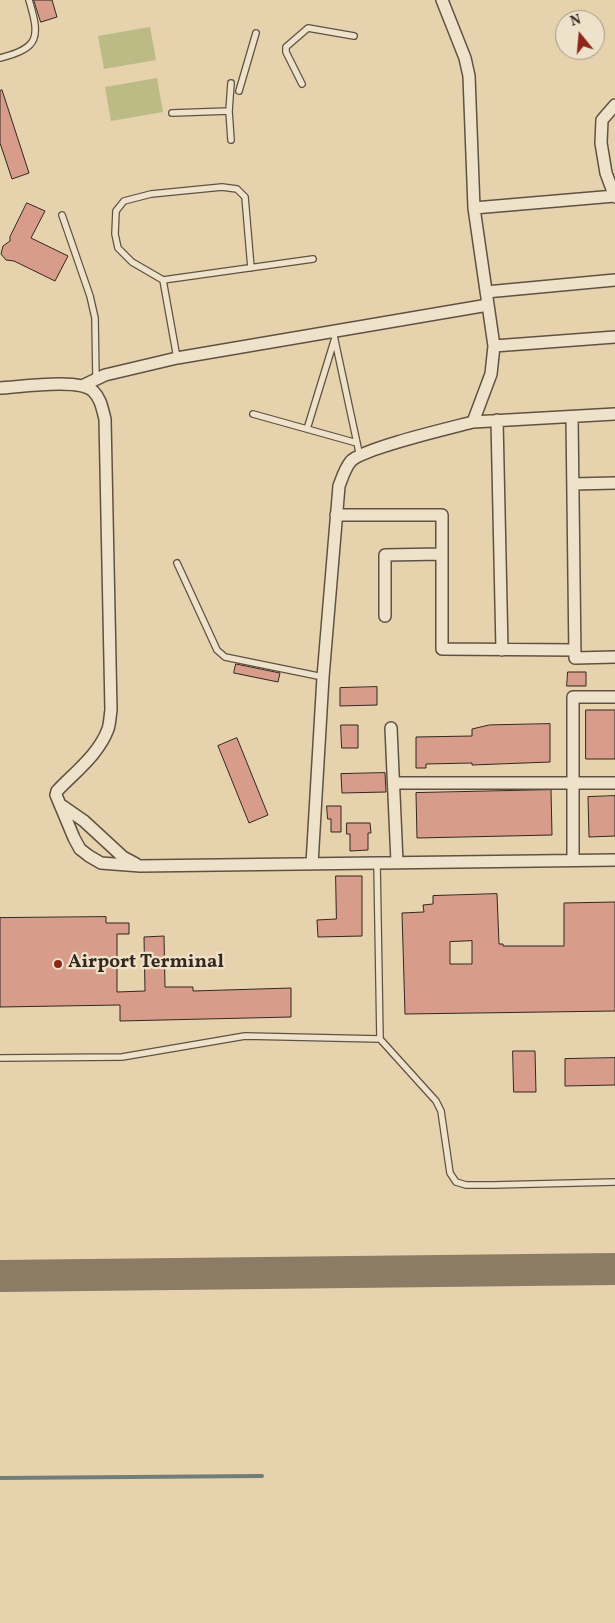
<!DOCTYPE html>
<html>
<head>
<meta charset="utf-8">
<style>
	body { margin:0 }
	#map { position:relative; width:615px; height:1623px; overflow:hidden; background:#e6d2ad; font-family:Vollkorn,serif }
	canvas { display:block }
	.north { position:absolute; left:555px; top:10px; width:50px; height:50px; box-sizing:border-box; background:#efe2ca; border:1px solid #a49786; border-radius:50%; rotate:343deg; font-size:14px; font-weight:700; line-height:20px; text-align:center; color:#332720 }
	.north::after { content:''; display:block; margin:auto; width:18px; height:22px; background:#8f2418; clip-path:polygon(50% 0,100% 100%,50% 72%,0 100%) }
</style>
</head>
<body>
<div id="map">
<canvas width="615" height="1623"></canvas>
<div class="north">N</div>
</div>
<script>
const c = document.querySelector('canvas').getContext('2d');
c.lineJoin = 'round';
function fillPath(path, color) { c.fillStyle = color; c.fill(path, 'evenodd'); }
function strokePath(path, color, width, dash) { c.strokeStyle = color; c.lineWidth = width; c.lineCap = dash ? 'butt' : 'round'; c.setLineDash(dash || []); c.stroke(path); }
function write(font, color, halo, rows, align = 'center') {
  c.font = font + ' Vollkorn,serif'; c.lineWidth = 4.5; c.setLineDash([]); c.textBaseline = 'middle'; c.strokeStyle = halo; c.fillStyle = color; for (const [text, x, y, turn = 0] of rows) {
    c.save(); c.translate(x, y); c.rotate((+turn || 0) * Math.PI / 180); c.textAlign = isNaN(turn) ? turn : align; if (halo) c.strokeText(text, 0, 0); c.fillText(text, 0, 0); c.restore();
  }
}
fillPath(new Path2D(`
	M150,27l6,33 -52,9 -6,-33z
	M157,78l6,34 -52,9 -6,-34z`), '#bcba85');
strokePath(new Path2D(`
	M0,1478l262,-2`), '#707d78', 4);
strokePath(new Path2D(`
	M0,1276l615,-7`), '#8c7c66', 32);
const building = new Path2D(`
	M34,0h18l5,17 -16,5z
	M2,90l27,83 -17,6 -12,-36v-52z
	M27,203l18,8 -14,27 37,18 -13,25 -41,-20 -8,-1 -5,-6 2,-8 7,-5v-4z
	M236,664l44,9 -2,9 -44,-9z
	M568,672h18v14h-19z
	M377,687v18l-37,1v-18z
	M586,710h29v49h-29z
	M550,724v38l-78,3v-2l-46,1v4h-10v-31l56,-1v-7l17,-4z
	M341,725h17v23h-16z
	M237,738l31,77 -19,8 -31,-77z
	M385,773l1,19 -44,1 -1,-19z
	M551,790l1,45 -135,3 -1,-45z
	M615,796v40l-26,1 -1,-40z
	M327,806h14v26h-10v-13h-3z
	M347,823h23l1,10h-3v17l-18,1v-17h-3z
	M336,876h26v60l-44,1 -1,-17 19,-1z
	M497,894l2,50h4v2h61v-43l51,-1v109l-210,3 -3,-101 22,-1 -1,-7 10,-1v-8zM472,941v23h-22v-22z
	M106,917v6h23v11h-12v58l28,-1 -1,-54 20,-1 1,51h28v4l98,-3v29l-171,4v-16l-120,2v-89z
	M513,1051h22l1,41h-22z
	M615,1058v27l-50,1v-27z`);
fillPath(building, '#d79d8a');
strokePath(building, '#332720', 1);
const lane = new Path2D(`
	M0,58c40,-10 40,-21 29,-58
	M302,84l-16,-32v-5l22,-19 46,8
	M239,91l17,-58
	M172,113l57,-2
	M231,140l-2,-29 2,-28
	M62,215l28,81 5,22 1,61
	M251,268l-6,-71 -8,-8 -15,-2 -71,7 -27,7 -8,10 -1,23 3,14 14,14 31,18 150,-21
	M163,280l14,78
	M333,331l27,126
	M253,414l104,29
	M307,429l27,-88
	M177,563l40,87 8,7 98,20
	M377,863l3,176 56,62 5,10 9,62 6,9 10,3h27l122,-3
	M0,1058l122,-1 123,-21 135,3`);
const street = new Path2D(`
	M615,105l-13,15 -1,23 5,30 9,24
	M474,208l141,-12
	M486,292l129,-12
	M494,346l121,-9
	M84,385l21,-10 72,-17 311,-53
	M0,388c20,-1 79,-10 93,3 8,8 9,17 12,28l6,291c-1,6 -1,13 -3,19 -9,25 -33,43 -51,62l-1,4 18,43 6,11 9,7 12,7 39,3 475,-6
	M572,417l3,241 40,-1
	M497,420l5,230
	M473,422l142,-8
	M573,484l42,-1
	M336,515h106v134l133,1
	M385,616v-61l57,-1
	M391,728l6,134
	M394,783h221
	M61,805l23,16 39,36 13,7
	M573,860v-163h42
	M312,864l11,-187 16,-191c3,-8 6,-18 12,-25 13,-13 99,-33 122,-39l18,-48 3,-28 -20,-138 -5,-132 -4,-18 -23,-58`);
strokePath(lane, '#605243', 8);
strokePath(street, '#605243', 14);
strokePath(lane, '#efe2ca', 5.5);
strokePath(street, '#efe2ca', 11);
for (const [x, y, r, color] of [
	[58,964,5,"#8f2418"]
]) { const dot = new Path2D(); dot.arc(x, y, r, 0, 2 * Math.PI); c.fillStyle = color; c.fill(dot); strokePath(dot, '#efe2ca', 2); }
write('bold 19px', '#332720', '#efe2ca', [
	["Airport Terminal",68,964]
], 'left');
</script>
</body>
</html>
